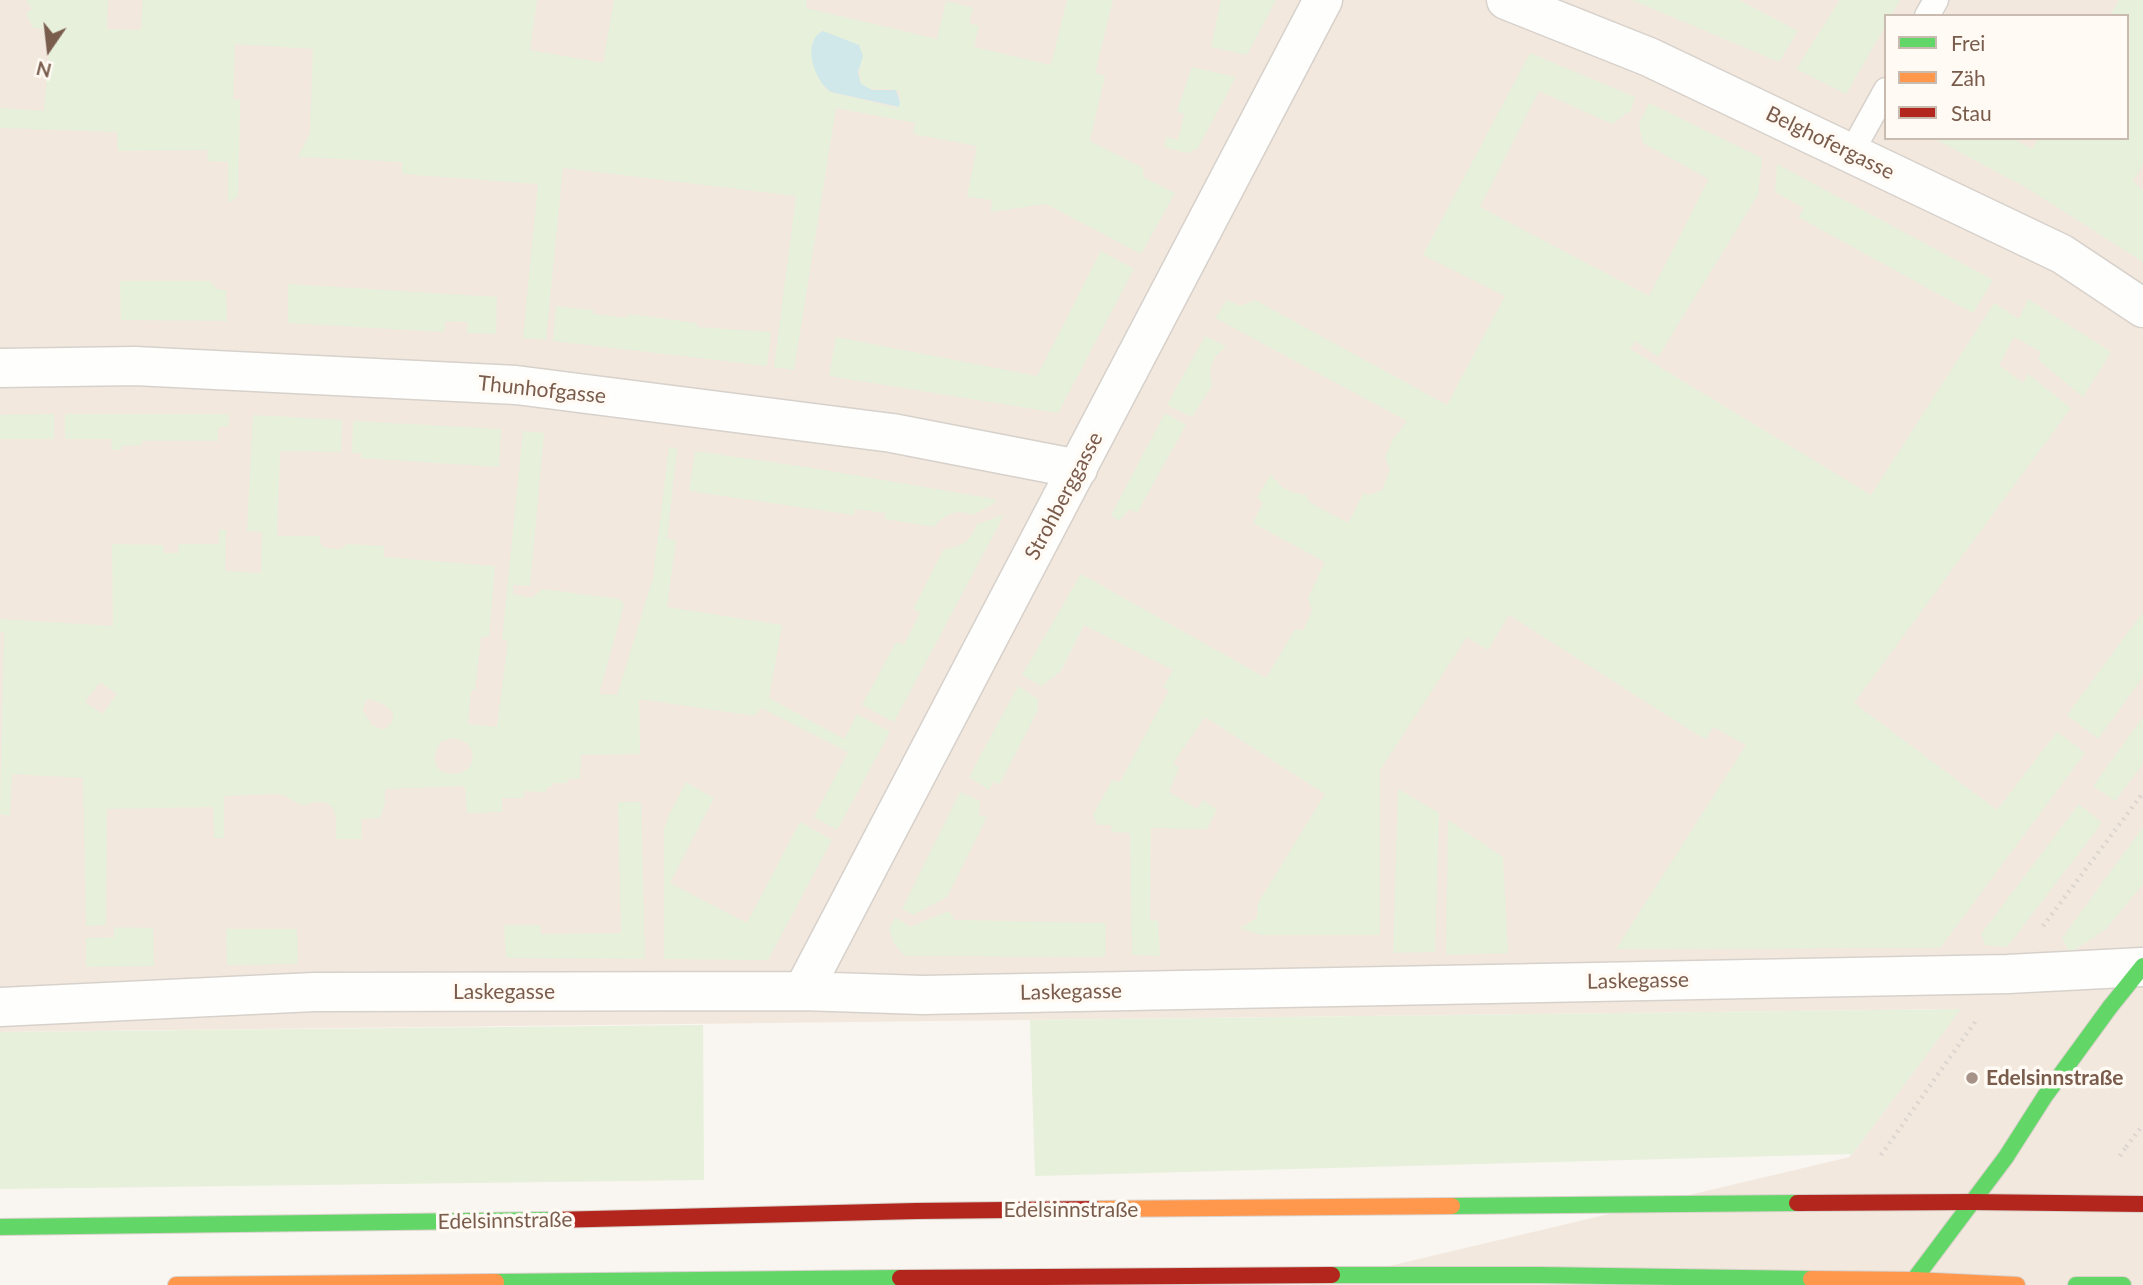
<!DOCTYPE html>
<html>
<head>
<meta charset="utf-8">
<style>
	body { margin:0 }
	#map { position:relative; width:2143px; height:1285px; overflow:hidden; background:#f9f5f0; font-family:Lato,sans-serif }
	canvas { display:block }
	.legend { position:absolute; left:1884px; top:14px; width:245px; height:126px; box-sizing:border-box; background:#fffaf3; border:2px solid #cabbb1; margin:0; padding:9px 12px; list-style:none; font-size:21px; color:#7a5c4d }
	.legend li { display:flex; align-items:center; gap:14px; height:35px }
	.legend b { width:35px; border:2px solid #cabbb1 }
	.north { position:absolute; left:14px; top:14px; width:70px; height:70px; -webkit-text-stroke:5px #fffaf3; paint-order:stroke; rotate:194deg; font-size:19px; font-weight:700; line-height:28px; text-align:center; color:#7a5c4d }
	.north::after { content:''; display:block; margin:auto; width:24px; height:32px; background:#7a5c4d; clip-path:polygon(50% 0,100% 100%,50% 72%,0 100%) }
</style>
</head>
<body>
<div id="map">
<canvas width="2143" height="1285"></canvas>
<ul class="legend">
<li><b style="height:9px;background:#63d668"></b>Frei</li>
<li><b style="height:9px;background:#ff974d"></b>Zäh</li>
<li><b style="height:9px;background:#b3261e"></b>Stau</li>
</ul>
<div class="north">N</div>
</div>
<script>
const c = document.querySelector('canvas').getContext('2d');
c.lineJoin = 'round';
function fillPath(path, color) { c.fillStyle = color; c.fill(path, 'evenodd'); }
function strokePath(path, color, width, dash) { c.strokeStyle = color; c.lineWidth = width; c.lineCap = dash ? 'butt' : 'round'; c.setLineDash(dash || []); c.stroke(path); }
function write(font, color, halo, rows, align = 'center') {
  c.font = font + ' Lato,sans-serif'; c.lineWidth = 7; c.setLineDash([]); c.textBaseline = 'middle'; c.strokeStyle = halo; c.fillStyle = color; for (const [text, x, y, turn = 0] of rows) {
    c.save(); c.translate(x, y); c.rotate((+turn || 0) * Math.PI / 180); c.textAlign = isNaN(turn) ? turn : align; if (halo) c.strokeText(text, 0, 0); c.fillText(text, 0, 0); c.restore();
  }
}
fillPath(new Path2D(`
	M0,0h2143v1285h-834l541,-128 110,-148 -1960,23zM1886,16h241v122h-241z`), '#f2e8de');
fillPath(new Path2D(`
	M26,0h82l-1,29 34,1 2,-30h394l-7,50 73,13 11,-63h193l-1,8 131,31 9,-38 27,7 -4,15 10,3 -5,21 77,18 16,-65h46l-18,73 10,3 -15,65 53,27v9l32,16 -34,61 -95,-50 -55,8 1,-12 -25,-3 10,-51 -64,-12 2,-11 -79,-15 -42,262 -20,-3 22,-171 -233,-28 -17,172 -23,-2 15,-154 -136,-10v-12l-104,-5 12,-24 3,-84 -78,-5 -2,55 7,1 -2,96 -10,7v-41l-20,-1 -1,-11 -89,1 -1,-19 -117,-4v-20l44,3 7,-82 -18,-1 -7,-15 6,-4zM830,32l29,36 2,16c12,10 26,1 38,8l1,10 -4,6 -65,-16 -7,-4z
	M1221,0h55l-29,55 -36,-8z
	M1632,0h107l59,31 -19,31z
	M1840,0h60l-9,16h-5v9l-40,69 -50,-25z
	M2119,0h24v165l-10,16 10,9v72l-116,-74 -94,-50h80l19,11 7,-11h88v-122h-17z
	M1530,53l105,44 -4,13 -19,14 -73,-33 -59,116 169,89 60,-117 -66,-36 -4,-19 10,-21 113,55 -4,37 -100,162 -23,-16 -5,8 241,146 123,-192 25,16 9,-20 83,53 -28,45 -45,-37 3,-8 -27,-15 -15,28 24,18 5,-9 43,34 -217,295 143,107 60,-78 28,21 -145,195 -324,1 130,-204 -33,-18 -7,13 -197,-125 -21,35 -21,-13 -87,133v165h-119l-21,-7 17,-10 1,-15 67,-109 -120,-77 -32,46 6,5 -10,24 28,17 6,-9 14,9 -10,20 -56,-1 -1,92 8,1 2,35 -28,-1 -2,-122 -18,-1 -1,-7h-14l-4,-10 19,-35 8,2 49,-92 -6,-3 10,-17 -89,-45 -23,46 -20,15 -19,-11 59,-101 185,104 29,-49 8,2 9,-20 -4,-13 17,-36 -72,-39 10,-20 -6,-5 14,-24c10,15 18,19 35,21l3,7 39,21 16,-30 6,2 12,-5 8,-20 -5,-13 8,-18 14,-18 -192,-103 12,-18 13,6 15,-6 192,105 58,-109 -82,-41z
	M1192,67l44,10 -38,71 -11,5 -23,-6 2,-10 12,3 6,-26 -7,-2z
	M1777,164l216,116 -20,33 -175,-96 6,-9 -29,-16z
	M1101,251l33,18 -76,144 -229,-37 7,-39 201,39z
	M120,281h90l7,8 9,1 1,31 -106,-1z
	M288,284l209,13 -1,37 -29,-1 1,-11 -23,-1 -1,11 -156,-9z
	M556,306l37,4v4l34,4 1,-4 69,9v4l74,5 -4,34 -214,-25z
	M1205,336l21,10 -12,12 -4,14 2,14 -20,31 -25,-12z
	M1165,413l21,12 -49,88 -8,-4 -10,12 -8,-6z
	M54,414v25h-54v-24z
	M65,414h164v12l-11,1v14h-76l-1,4 -19,1 -1,4h-9l-1,-11h-46z
	M253,415l89,5 -1,32 -61,-1 -3,85h43v7l5,5 16,1 6,-5 37,2v11l111,9 -6,71h-8l-6,53h-4l-3,34 29,3 11,-86 -6,-1 21,-209 21,2 -14,153 -17,-1v9l19,4 10,-9 78,10 4,6 -25,89 18,1 36,-117 16,-131 8,2 -10,90 9,1 -9,67 115,18 -13,73 75,41 13,-25 33,18 -53,98 -23,-13 34,-65 -87,-44 -6,8 -116,-17 1,55 -59,1 -1,24h-12l-1,4h-14l-1,4h-5l-1,5 -21,-1 -2,7h-21v14l-35,1 -2,-27 -80,3v15l-5,14 -19,1 1,20h-26c0,-14 4,-39 -18,-37 -7,0 -11,3 -18,3l-14,-9 -9,-2 -53,2v42h-10l-1,-31 -106,2 -1,116 -20,1 -3,-148 -71,-4 -2,42 -10,-2 4,-181 -4,-1v-13l113,7 -1,-82 51,1 1,8h14l1,-9h40v-14h7l-1,41 36,2 1,-41 -15,-1zM100,682l17,12 -15,20 -17,-12zM370,699c18,5 35,17 13,31l-11,-5 -9,-14 2,-10zM452,738c8,1 15,3 19,11 14,35 -58,33 -30,-7z
	M353,421l148,8 -2,38 -138,-9v-5h-9z
	M695,451l111,16 189,32 1,3 -23,13c-16,-6 -28,-2 -39,12l-49,-8v-6l-30,-4 -1,6 -165,-24z
	M1002,515l1,2 -109,205 -32,-17 34,-63 8,3 16,-32 -7,-4 31,-60c16,-1 28,-8 32,-24z
	M2143,612v65l-45,62 -31,-24z
	M1018,686l20,13v11l-38,74 -7,-2 -4,8 -20,-13z
	M2143,717v47l-28,37 -22,-15z
	M686,782l28,16 -44,85 77,40 53,-101 32,18 -64,120 -104,-1v-130l5,-14z
	M1398,789l41,24 -4,139 -42,1z
	M960,792l20,9 -1,14 8,2 -40,80 -34,18 -11,-6z
	M618,802h23l4,157 -139,-1 -2,-33h36l1,9 80,-1z
	M2079,804l23,19 -95,124 -22,-2 -4,-11z
	M1448,820l55,37 5,96 -62,2z
	M2143,827v57l-37,45 -36,24 -8,-15z
	M949,911l6,9 151,3 -1,34 -200,-1 -12,-14 -4,-13 6,-12 15,10z
	M114,927l39,1 1,38 -68,1v-29l28,-1z
	M226,929h71l1,35 -71,1z
	M1961,1009l-111,148v-3l-815,22 -5,-156z
	M703,1025l1,155 -704,9v-157z`), '#e7f0db');
fillPath(new Path2D(`
	M823,31l36,14 4,11 -5,16 3,12 11,6h24l4,12 -1,5 -68,-15c-17,-11 -30,-51 -8,-61z`), '#d0e8ea');
const lane = new Path2D(`
	M1927,16l9,-16
	M1851,153l35,-63`);
const street = new Path2D(`
	M1506,0l143,57 413,197 81,54
	M0,368l135,-2 381,19 376,48 186,36
	M803,991l520,-991
	M0,1007l314,-15 489,-1 119,4 1086,-21 134,-7`);
const fast = new Path2D(`
	M2110,1007l33,-41
	M1452,1206l345,-3
	M0,1227l552,-7
	M1332,1275h207l272,4
	M496,1282l404,-4
	M1910,1285l96,-128
	M2076,1285h47`);
const slow = new Path2D(`
	M1095,1209l357,-3
	M1811,1279l103,1 103,5
	M176,1285l320,-3`);
const jam = new Path2D(`
	M1797,1203l175,-1 171,2
	M552,1220l364,-9 179,-2
	M900,1278l432,-3`);
strokePath(lane, '#d7d1cb', 27);
strokePath(street, '#d7d1cb', 41);
strokePath(fast, '#d9d2cb', 18);
strokePath(slow, '#d9d2cb', 18);
strokePath(jam, '#d9d2cb', 18);
strokePath(new Path2D(`
	M2043,926l100,-133
	M1881,1155l94,-133
	M2120,1156l6,-9`), '#dcd5d0', 4.5, [2, 5]);
strokePath(lane, '#fefefd', 24);
strokePath(street, '#fefefd', 38);
strokePath(fast, '#63d668', 16);
strokePath(slow, '#ff974d', 16);
strokePath(jam, '#b3261e', 16);
const fastBridge = new Path2D(`
	M2006,1157l39,-61 65,-89`);
strokePath(fastBridge, '#d9d2cb', 18, []);
strokePath(new Path2D(`
	M2126,1147l17,-22`), '#dcd5d0', 4.5, [2, 5]);
strokePath(fastBridge, '#63d668', 16);
for (const [x, y, r, color] of [
	[1972,1078,7,"#a69286"]
]) { const dot = new Path2D(); dot.arc(x, y, r, 0, 2 * Math.PI); c.fillStyle = color; c.fill(dot); strokePath(dot, '#fffaf3', 2.5); }
write('21px', '#7a5c4d', '#fffaf3', [
	["Belghofergasse",1830,143,26],
	["Thunhofgasse",542,390,6],
	["Strohberggasse",1064,496,-62],
	["Laskegasse",1638,981,-1],
	["Laskegasse",504,992],
	["Laskegasse",1071,992,-1],
	["Edelsinnstraße",1071,1210],
	["Edelsinnstraße",505,1221,-1]
]);
write('bold 21px', '#7a5c4d', '#fffaf3', [
	["Edelsinnstraße",1986,1078]
], 'left');
</script>
</body>
</html>
